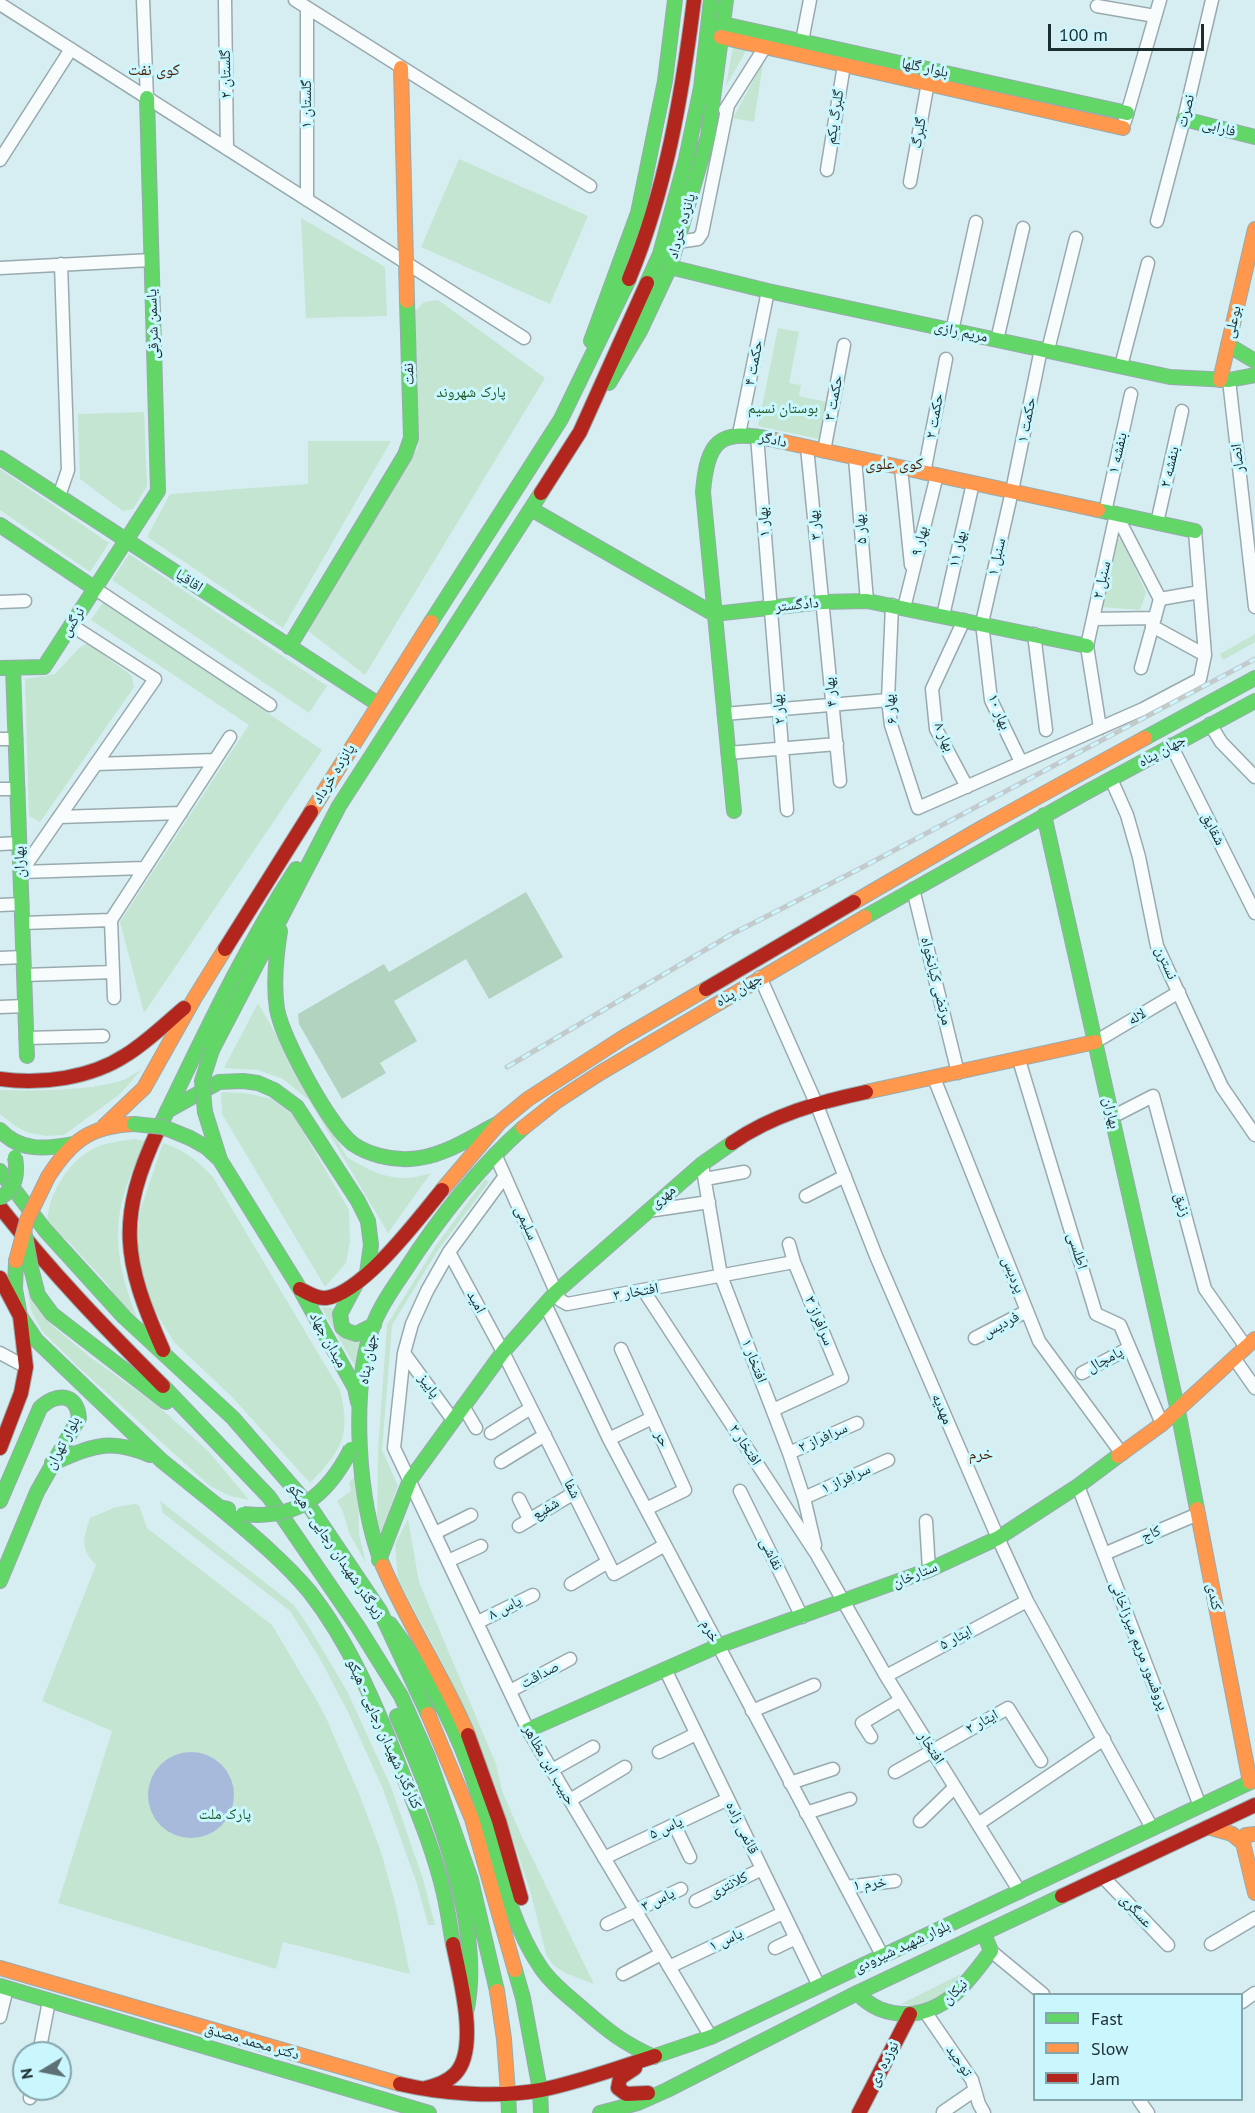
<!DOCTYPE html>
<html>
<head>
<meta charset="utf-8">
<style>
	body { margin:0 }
	#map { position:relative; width:1255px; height:2113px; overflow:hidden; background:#d6eef2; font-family:"PT Sans",sans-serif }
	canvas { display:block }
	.legend { position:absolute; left:1033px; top:1993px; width:210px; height:108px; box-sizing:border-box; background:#caf6fe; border:2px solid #84a6ac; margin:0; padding:8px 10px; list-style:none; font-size:18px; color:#1c2d30 }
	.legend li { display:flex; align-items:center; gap:12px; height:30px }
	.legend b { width:30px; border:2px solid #84a6ac }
	.north { position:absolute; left:12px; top:2041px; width:60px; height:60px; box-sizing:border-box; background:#caf6fe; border:2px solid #84a6ac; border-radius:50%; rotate:260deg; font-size:16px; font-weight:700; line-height:24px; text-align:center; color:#1c2d30 }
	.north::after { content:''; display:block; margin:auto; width:21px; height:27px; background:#5d7174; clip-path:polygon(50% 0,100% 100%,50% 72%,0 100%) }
	.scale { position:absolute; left:1048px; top:24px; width:156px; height:27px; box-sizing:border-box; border:3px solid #1c2d30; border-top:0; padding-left:8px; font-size:18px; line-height:21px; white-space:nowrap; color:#1c2d30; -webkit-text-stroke:4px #caf6fe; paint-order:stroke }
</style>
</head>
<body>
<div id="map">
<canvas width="1255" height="2113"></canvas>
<ul class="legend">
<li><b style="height:8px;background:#63d668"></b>Fast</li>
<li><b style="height:8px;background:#ff974d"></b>Slow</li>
<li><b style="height:8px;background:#b3261e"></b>Jam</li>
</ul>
<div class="north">N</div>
<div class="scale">100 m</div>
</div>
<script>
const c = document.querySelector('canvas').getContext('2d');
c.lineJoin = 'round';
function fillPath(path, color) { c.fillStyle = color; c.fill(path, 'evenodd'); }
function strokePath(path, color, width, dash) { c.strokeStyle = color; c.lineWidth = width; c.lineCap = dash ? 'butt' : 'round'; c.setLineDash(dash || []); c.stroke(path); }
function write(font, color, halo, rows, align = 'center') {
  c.font = font + ' "PT Sans","Noto Naskh Arabic",sans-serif'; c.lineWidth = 6; c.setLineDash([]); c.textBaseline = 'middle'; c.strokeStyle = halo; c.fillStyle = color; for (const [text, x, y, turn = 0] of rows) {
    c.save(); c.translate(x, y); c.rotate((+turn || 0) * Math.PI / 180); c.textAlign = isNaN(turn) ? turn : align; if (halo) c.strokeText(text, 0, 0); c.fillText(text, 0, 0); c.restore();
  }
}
fillPath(new Path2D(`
	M733,46l14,3 -21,37z
	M763,63l-9,59 -21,-4z
	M459,159l129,57 -38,88 -129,-57z
	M301,218l84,49 2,49 -81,2z
	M438,300l107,78 -180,297 -58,-45 111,-183 -4,-135 10,-10z
	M778,328l21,4 -10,51 12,2 -2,11 28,6 -8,37 -61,-13z
	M144,412l3,74 -14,23 -10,2 -43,-32 -2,-65z
	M308,441h83l-108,187 -136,-91 23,-43 138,-10z
	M0,469l109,74 -19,29 -90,-62z
	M1118,539l5,1 23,53 -6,17 -38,-3z
	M129,554l198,132 -18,27 -197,-133z
	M104,601l218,149 -178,263 -24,-91 129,-197 -158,-105z
	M1255,634v8l-32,18 -3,-6z
	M88,643l44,33 2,11 -94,135 -11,-6 -4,-137 30,-5 24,-26z
	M258,1003l89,154c17,11 38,22 60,21 8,0 16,-3 24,-5l-43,60 -79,-133 -26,-21 -25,-9 -34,-2z
	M142,1069l-22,25 -56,41 -17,1 -18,-3 -14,-7 -15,-12v-24c34,1 95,1 126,-11 5,-3 11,-7 16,-10z
	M221,1092l24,1 27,6 22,17 55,94 1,32 -4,21 -21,24 -103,-173z
	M134,1139l11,2c-9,22 -21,46 -25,70 -6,37 3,72 17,106l-20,-16 -8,-15 -44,-48 -9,-4 -9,-11c1,-29 22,-64 50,-76 12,-5 24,-6 37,-8z
	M163,1143c21,7 34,17 50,34l127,213c11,46 2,60 -30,93l-78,-86 -58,-55 -19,-31 -11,-28 -7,-39 3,-33z
	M485,1179l4,3 -51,68 -46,75 -10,125 16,36 -16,46 -5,-3 1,-79 9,-125 48,-78z
	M26,1281l22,41 42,35 68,49 50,45 41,49 -19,-4 -20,-10 -134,-121 -34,-34 -11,-21z
	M321,1307l12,1v9l28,22 -5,29z
	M358,1472l1,62 7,29 -17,-30 -6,-21 -6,-11 14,-10 -2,-8z
	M160,1501l134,104 16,24 37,62 44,96 32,92 12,46h-7l-11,-41 -34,-95 -35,-77 -29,-55 -29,-46 -127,-98z
	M135,1504l4,1 8,23 125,97 44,74 11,21 33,76 21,56 14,50 15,72 -127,-32 -7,27 -218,-66 54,-172 -70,-30 54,-136c-16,-16 -13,-26 -6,-47l26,-11z
	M408,1519l11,63 77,182 6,27 20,46 72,147 -29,-11 -12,-8 -7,-11 -15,-60 -36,-109 -47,-111 -50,-95 -3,-35z
	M961,1974c-17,23 -30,35 -60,30z`), '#c4e5d1');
fillPath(new Path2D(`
	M526,892l37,65 -74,42 -23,-40 -72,42 23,40 -37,22 6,10 -44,26 -43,-75 -1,-10 86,-50 5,8z`), '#b1d3bf');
fillPath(new Path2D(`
	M148 1795a43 43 0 1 1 86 0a43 43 0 1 1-86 0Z`), '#a8badc');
const street = new Path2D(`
	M143,0l4,98
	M225,0l2,149
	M295,0l295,186
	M0,4l524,334
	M1097,6l58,10
	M802,41l8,-41
	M725,110l40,-63
	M1125,121l35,-121
	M0,160l71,-111
	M827,170l17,-105
	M910,182l19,-105
	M307,200v-192
	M1157,221l27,-102 28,-119
	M677,242l21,-3 4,-6 26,-128
	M0,268l151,-8
	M952,331l24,-109
	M997,340l26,-112
	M1048,350l28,-112
	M1121,366l27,-103
	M1229,380l26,227
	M739,434l29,-143
	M757,436l30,374
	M807,447l33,334
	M824,451l20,-106
	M855,458l12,143
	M901,468l10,97
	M924,473l22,-114
	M59,496l9,-26 -7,-206
	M1105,512l26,-118
	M1116,514l44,85 -19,69
	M1157,523l25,-112
	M94,588l176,117
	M1160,599l40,-7
	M0,602l25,-1
	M892,605l-4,95 3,25 27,83 225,-99 57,-30 5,-24 -10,-124
	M904,608l33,-133
	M943,616l30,-133
	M1093,619l62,-1
	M964,620l-32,69 4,40 31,58
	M1152,626l53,29
	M1034,634l12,96
	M724,714l164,-14
	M1210,724l11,18 34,35
	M1100,728l-13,-82 29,-132
	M0,739h16
	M1171,745l84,168
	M728,753l109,-9
	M1021,762l-30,-62 -9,-77 30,-132 29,-142
	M96,764l119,-4
	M1111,779l16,36 12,42 18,89 65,141 33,48
	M0,789h18
	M59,817l122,-4
	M0,844l19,-1
	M21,872l134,-193 -84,-54
	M21,872l124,-4
	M913,889l45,184
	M0,905l22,-1
	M22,923l89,-3
	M0,958l23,-1
	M24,975l89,-3
	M760,977l56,126 60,153 122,282 29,63 125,227
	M114,998l-3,-78 119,-183
	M0,1007l25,-1
	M26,1038l77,-2
	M1095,1042l84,-50
	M1019,1060l77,254 24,11 42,99
	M934,1078l105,263 83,113
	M1112,1117l41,-21 52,193 41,58
	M495,1154l61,138 4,8 7,4 227,-42 48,116 -69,32
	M702,1164l19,112 68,177 15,45 11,47
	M505,1176l-56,76 -22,39 -15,33 -8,29 -10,95 134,282 183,307
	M705,1179l39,-7
	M806,1196l39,-20
	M648,1211l61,-9
	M789,1244l5,18
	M449,1252l54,100 111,222 51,-29
	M644,1291l173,264 69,121 134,216
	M545,1304l64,135 273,516
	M975,1338l52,-27
	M621,1349l64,141 -39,19
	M0,1353l26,14
	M404,1353l49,67
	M1234,1358l21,30
	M1082,1373l47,-25
	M463,1406l13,22
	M491,1433l40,-25
	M609,1439l43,-21
	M789,1453l68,-30
	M501,1462l44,-27
	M1078,1486l122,320
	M740,1491l62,126
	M804,1498l84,-38
	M519,1499l10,20
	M926,1521l3,49
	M519,1526l55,-33
	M435,1533l36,-18
	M1104,1554l94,-40
	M448,1561l33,-15
	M571,1584l37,-22
	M478,1622l55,-27
	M665,1669l154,317
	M886,1676l141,-75
	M510,1691l60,-32
	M752,1711l62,-26
	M871,1737l-9,-14 39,-23
	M659,1752l37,-18
	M552,1770l41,-23
	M895,1772l113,-64 33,53
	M790,1783l43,-14
	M570,1800l55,-33
	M806,1813l44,-14
	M920,1821l35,-34
	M674,1824l16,33
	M978,1824l126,-85
	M604,1858l124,-59
	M1103,1877l65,68
	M846,1887l49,-6
	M696,1901l66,-32
	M607,1924l74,-35
	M1211,1944l44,-26
	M775,1948l21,-10
	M991,1951l52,43
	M669,1967l114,-54
	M623,1974l38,-20
	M1242,2002l13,-9
	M926,2013l46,67 7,24 5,9
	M0,2017l7,-29
	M39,2053l10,-52
	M30,2098l2,-9
	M1139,2100l9,13
	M943,2112l32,-22`);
const fast = new Path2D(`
	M723,24l404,89
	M1184,119l71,18
	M670,267l98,24 402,86 59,3 26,-5
	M647,283l13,-29 26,-95 15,-71 10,-88
	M591,341l47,-128 27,-132 10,-81
	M1228,345l27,16
	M609,383l31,-52 30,-64 38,-131 18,-136
	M0,458l378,246
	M531,509l183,105 108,-12 45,-1 220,45
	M1098,510l97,21
	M0,525l94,63
	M431,622l130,-203 68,-140
	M289,647l116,-192 6,-17 -4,-137
	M0,668l44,-1 114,-176 -11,-393
	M13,668l14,388
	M1145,738l110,-60
	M734,811l-31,-319c4,-50 16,-64 67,-53
	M1044,815l134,596 19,98
	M865,917l220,-124 170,-92
	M280,931c-4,25 -7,52 -3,78 5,29 53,118 76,135 16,11 38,16 57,15 32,-1 61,-22 89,-36
	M212,1050l127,-244 202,-313
	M167,1111l52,-29 24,-1 15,2 16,7 23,17 61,94 10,20 3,24 -4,28
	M205,1112l15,48
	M159,1128c43,-88 83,-176 137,-259
	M0,1130c20,22 46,19 73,14
	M190,1138l16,9 14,13 80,129 55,99 3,14
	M0,1171l45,59 79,87 109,101 77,89 70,104 48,103
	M16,1261l-1,28 5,27 16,24 126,121 57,46 9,2
	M31,1268l7,27 14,19 114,88
	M355,1286l-15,28 2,13 5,4 9,3 18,-9
	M163,1386l106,111 89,130 43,69 27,61 43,123 26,111
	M52,1463c40,-16 55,-26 98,-8
	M0,1501l40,-93c15,-15 37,-16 39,10l-42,74 -37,89
	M219,1507c31,26 64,53 90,84 40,51 67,114 90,174 17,43 35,85 45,129 4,17 6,33 9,50
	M379,1560l31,-80 93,-128 53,-60 146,-128 30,-21
	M383,1566c-26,-62 -33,-179 -9,-243 7,-18 19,-35 30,-51 34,-53 72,-102 119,-144
	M390,1624c33,44 60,91 79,143 24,63 33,145 72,201 11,16 27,28 42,41 25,22 40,34 71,48
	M397,1716c35,80 89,209 69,297
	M528,1730l190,-84 211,-76 69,-32 80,-52 40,-30
	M515,1970l8,28 17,92
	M0,1986l429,127
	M857,1993c15,15 29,21 51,21 40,-2 61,-34 83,-63l-7,-17
	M655,2056l56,-19 544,-257
	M540,2090l1,23
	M508,2093l1,20
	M600,2113l38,-10 29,-13 190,-97 205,-97`);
const slow = new Path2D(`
	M721,37l402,91
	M401,68l6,233
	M1220,380l35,-151
	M770,439l328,71
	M311,812l120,-190
	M854,902l131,-76 160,-88
	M866,1092l229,-50
	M104,1126l40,-38 50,-89 31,-50
	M523,1128l34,-27 43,-28 265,-156
	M48,1177c23,-36 42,-51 86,-53
	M442,1190l58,-68 28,-23 96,-62 82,-48
	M1118,1456l44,-32 93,-85
	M1197,1509l53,273
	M383,1566c25,58 61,111 85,169
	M428,1714l44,105 43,151
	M1208,1827l24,7 11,9 12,50
	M1243,1843l3,-8 9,-1
	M0,1968l400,116
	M497,1991l7,48 4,54`);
const jam = new Path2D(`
	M629,279c37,-89 53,-184 65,-279
	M541,493l39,-61 67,-149
	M225,949l86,-137
	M706,989l148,-87
	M0,1079c41,6 91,-1 126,-24 21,-13 39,-31 58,-47
	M159,1128c-43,91 -36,132 4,222
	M732,1143c40,-28 87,-41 134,-51
	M0,1207c50,64 105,121 163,179
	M0,1278l20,38 6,51 -5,26 -21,55
	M300,1289c8,4 17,10 26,9 37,-5 93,-80 116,-108
	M468,1735l31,86 22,77
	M1062,1896l193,-91
	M635,2068l-15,10 -2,10 8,6 22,-1
	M400,2084c42,10 99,14 141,6 39,-8 77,-22 114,-34
	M426,2088c11,-3 21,-6 29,-14 25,-25 4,-99 -2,-130
	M859,2113l51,-99`);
strokePath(street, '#98aaae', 15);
strokePath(fast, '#98aaae', 16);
strokePath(slow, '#98aaae', 16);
strokePath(jam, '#98aaae', 16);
strokePath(street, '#f9fcfd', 12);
strokePath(fast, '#63d668', 14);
strokePath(slow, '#ff974d', 14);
strokePath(jam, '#b3261e', 14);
const rail = new Path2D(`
	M507,1067l225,-133 129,-66 394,-209`);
strokePath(rail, '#c3cacc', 5);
strokePath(rail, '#caf6fe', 3, [9]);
const fastBridge = new Path2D(`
	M205,1112l-3,-31 10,-31
	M134,1124l29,3 27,11
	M0,1198c16,-10 18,-23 15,-41
	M24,1230l7,38
	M243,1514c54,6 84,-18 108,-65`);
const slowBridge = new Path2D(`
	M16,1261l11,-41 21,-43`);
strokePath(fastBridge, '#98aaae', 16, []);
strokePath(slowBridge, '#98aaae', 16, []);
strokePath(fastBridge, '#63d668', 14);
strokePath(slowBridge, '#ff974d', 14);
write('15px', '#1c2d30', '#caf6fe', [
	["بلوار گلها",925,68,12],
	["گلستان ۲",226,74,-91],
	["گلستان ۱",307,104,-90],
	["نصرت",1186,111,-76],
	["گلبرگ یکم",835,117,-81],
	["فارابی",1219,128,14],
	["گلبرگ",919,133,-80],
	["پانزده خرداد",682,226,-74],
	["بوعلی",1233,322,-77],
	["یاسمن شرقی",153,324,-92],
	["مریم رازی",961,332,12],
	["حکمت ۴",754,363,-79],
	["نفت",409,374,-92],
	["حکمت ۳",834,398,-79],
	["حکمت ۲",935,416,-80],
	["حکمت ۱",1027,420,-79],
	["دادگر",773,440,12],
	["بنفشه ۱",1118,453,-77],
	["انصار",1238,458,-97],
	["بنفشه ۲",1170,467,-77],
	["بهار ۱",764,522,-94],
	["بهار ۳",815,525,-96],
	["بهار ۵",861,529,-95],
	["بهار ۹",920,541,-76],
	["بهار ۱۱",958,549,-77],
	["سنبل ۱",997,557,-77],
	["سنبل ۲",1102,580,-77],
	["اقاقیا",189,581,33],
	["دادگستر",797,605,-6],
	["نرگس",73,622,-58],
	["بهار ۴",831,692,-96],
	["بهار ۲",779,709,-95],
	["بهار ۶",891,709,-96],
	["بهار ۱۰",999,712,68],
	["بهار ۸",944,737,67],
	["جهان پناه",1162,751,-29],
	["پانزده خرداد",334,774,-58],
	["شقایق",1213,829,63],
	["بهاران",20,862,-92],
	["نسترن",1166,963,67],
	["مرتضی کیانخواه",936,981,76],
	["جهان پناه",739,990,-31],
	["لاله",1137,1017,-31],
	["بهاران",1111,1113,77],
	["مهری",663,1197,-40],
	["زنبق",1182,1205,75],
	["سلیمی",526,1223,66],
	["اطلسی",1077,1251,73],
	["پردیس",1013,1275,68],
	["افتخار ۳",636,1292,-10],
	["امید",476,1302,62],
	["سرافراز ۳",819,1321,67],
	["فردیس",1001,1325,-28],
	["میدان جهاد",328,1340,61],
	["جهان پناه",368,1359,-80],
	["پامچال",1105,1360,-28],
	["افتخار ۱",754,1361,69],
	["پاییز",429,1386,54],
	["مهدیه",942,1409,67],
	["سرافراز ۲",823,1438,-24],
	["حر",662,1439,65],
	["بلوار تهران",63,1443,-62],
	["افتخار ۲",745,1445,57],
	["سرافراز ۱",846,1479,-24],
	["شفا",572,1489,63],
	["شفیع",546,1509,-31],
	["کاج",1151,1534,-23],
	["زیرگذر شهیدان رجایی - هپکو",336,1551,56],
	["نقاشی",771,1554,64],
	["ستارخان",915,1575,-22],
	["کندی",1214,1597,79],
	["یاس ۸",505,1608,-27],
	["خرم",710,1631,62],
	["ایثار ۵",956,1638,-28],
	["پروفسور مریم میرزاخانی",1139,1646,69],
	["صداقت",540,1675,-28],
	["ایثار ۲",982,1722,-29],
	["کنارگذر شهیدان رجایی - هپکو",384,1734,66],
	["افتخار",931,1748,58],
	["حبیب ابن مظاهر",549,1765,60],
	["یاس ۵",666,1828,-25],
	["قائمی زاده",742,1828,64],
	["خرم ۱",870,1884,-7],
	["کلانتری",729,1885,-26],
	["یاس ۳",658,1900,-26],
	["عسگری",1136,1911,47],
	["یاس ۱",726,1940,-25],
	["بلوار شهید شیرودی",902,1947,-25],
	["نیکان",955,1992,-45],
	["دکتر محمد مصدق",252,2042,16],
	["توحید",959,2061,56],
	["نوزده دی",884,2064,-63]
]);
write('15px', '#1c5825', '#caf6fe', [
	["پارک شهروند",471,393],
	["بوستان نسیم",783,409],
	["پارک ملت",225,1815]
]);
write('16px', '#4b1e00', '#caf6fe', [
	["کوی نفت",154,70],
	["کوی علوی",894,464],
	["خرم",981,1454]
]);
</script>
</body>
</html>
